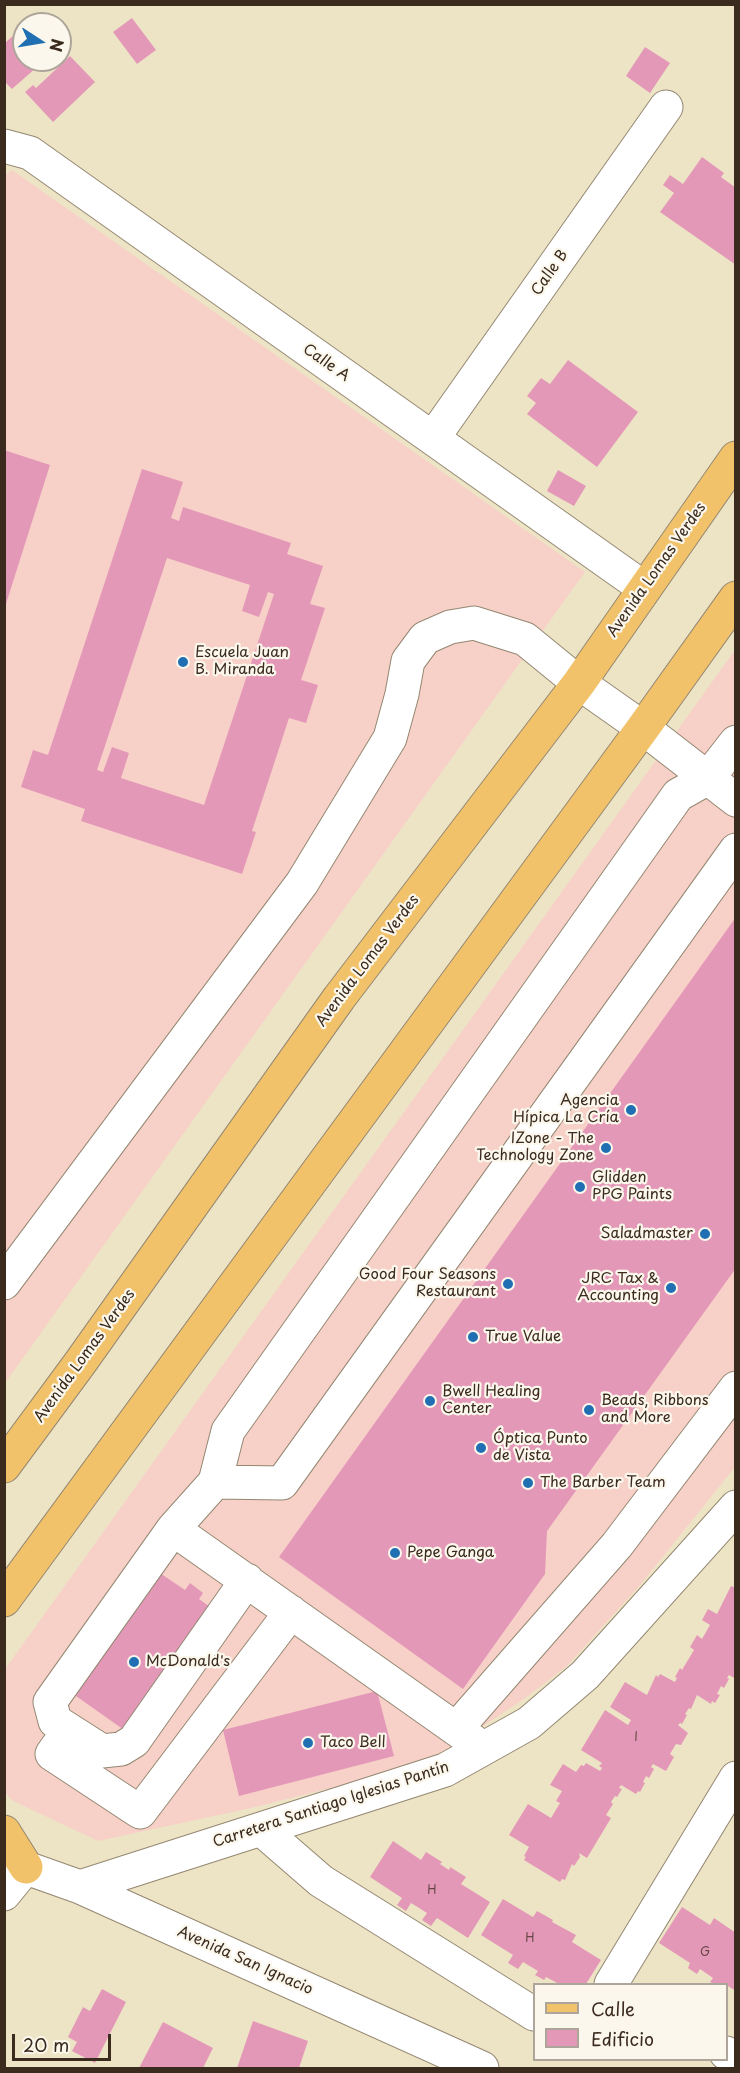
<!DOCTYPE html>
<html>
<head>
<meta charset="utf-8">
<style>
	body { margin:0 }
	#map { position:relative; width:740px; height:2073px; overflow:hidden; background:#ede4c5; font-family:"Playpen Sans",sans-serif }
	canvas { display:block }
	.frame { position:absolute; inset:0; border:6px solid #3b2a1e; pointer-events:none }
	.legend { position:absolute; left:533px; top:1983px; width:195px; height:78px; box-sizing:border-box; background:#fbf7ec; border:2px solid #aea59a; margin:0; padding:8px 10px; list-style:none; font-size:18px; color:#3b2a1e }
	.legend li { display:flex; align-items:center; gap:12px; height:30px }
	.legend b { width:30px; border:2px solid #aea59a }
	.north { position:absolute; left:12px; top:12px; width:60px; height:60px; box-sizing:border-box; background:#fbf7ec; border:2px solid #aea59a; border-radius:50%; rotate:102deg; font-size:16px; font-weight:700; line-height:24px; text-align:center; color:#3b2a1e }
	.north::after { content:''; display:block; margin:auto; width:21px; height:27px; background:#1f6fb2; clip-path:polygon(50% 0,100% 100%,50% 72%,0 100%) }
	.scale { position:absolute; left:12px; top:2034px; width:99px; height:27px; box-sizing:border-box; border:3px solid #3b2a1e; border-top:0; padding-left:8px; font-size:18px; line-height:21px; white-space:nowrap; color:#3b2a1e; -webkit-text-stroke:4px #fbf7ec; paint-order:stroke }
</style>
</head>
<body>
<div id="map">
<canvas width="740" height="2073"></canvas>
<div class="frame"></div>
<ul class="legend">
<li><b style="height:8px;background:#f2c26a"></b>Calle</li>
<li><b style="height:16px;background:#e498b8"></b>Edificio</li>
</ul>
<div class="north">N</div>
<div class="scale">20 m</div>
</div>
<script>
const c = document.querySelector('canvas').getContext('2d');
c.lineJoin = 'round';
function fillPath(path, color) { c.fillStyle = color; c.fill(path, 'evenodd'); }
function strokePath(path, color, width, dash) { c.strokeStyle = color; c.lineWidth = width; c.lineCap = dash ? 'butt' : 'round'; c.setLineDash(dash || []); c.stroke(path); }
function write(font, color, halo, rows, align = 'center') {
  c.font = font + ' "Playpen Sans",sans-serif'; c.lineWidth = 4.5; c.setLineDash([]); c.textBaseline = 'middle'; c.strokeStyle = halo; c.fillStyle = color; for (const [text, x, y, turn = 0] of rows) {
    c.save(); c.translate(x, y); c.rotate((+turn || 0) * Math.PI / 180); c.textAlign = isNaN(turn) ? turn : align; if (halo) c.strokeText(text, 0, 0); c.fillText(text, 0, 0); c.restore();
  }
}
fillPath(new Path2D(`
	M12,170l573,402 -580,811 -1,-1207z
	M735,650v817l-94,117 -74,82 -43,33 -71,47 -32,17 -50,15 -124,31 -149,32 -85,-40 -8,-9v-123z`), '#f7d1c8');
fillPath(new Path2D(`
	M132,18l24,32 -19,14 -24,-32z
	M24,26v34h21l-33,29 -8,-8v-41l2,2z
	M645,47l25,16 -20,30 -24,-17z
	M70,56l25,26 -42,40 -28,-30 8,-7 3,3z
	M702,157l22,16 -3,4 15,11v77l-76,-53 14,-19 -11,-8 7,-10 13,9z
	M568,360l70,52 -41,55 -70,-53 9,-11 -9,-7 14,-18 9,6z
	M4,450l46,15 -45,142h-1z
	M142,469l41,13 -12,36 8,3 4,-14 108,36 -4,11 36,12 -13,38 15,4 -24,72 17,5 -12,38 -17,-5 -37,113 4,1 -14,42 -161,-53 4,-12 -64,-22 12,-37 15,5zM167,558l83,27 -8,26 17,6 9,-25 6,2 -70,211 -83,-27 8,-25 -17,-6 -9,25 -6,-2z
	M558,470l28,16 -12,20 -27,-15z
	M736,917v351l-189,263 -2,43 -82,115 -184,-132z
	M151,1567l34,23 5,-7 13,10 -4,6 11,8 -83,125 -61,-43z
	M731,1586l5,2v91l-7,-4 -2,3 2,1 -5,9 -3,-2 -4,8 3,1 -5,8 -3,-2 -1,3 -14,-9 -6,14 -2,-1 -4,6 2,1 -5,9 -2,-1 -2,2 10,8 -7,12 -5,-1 -6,10 4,3 -8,14 -13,-7 -2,3 3,2 -5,9 -3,-2 -3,6 2,1 -5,9 -2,-1 -2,3 -15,-9 -2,3 3,1 -5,8 -2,-1 -4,6 2,2 -7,11 5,3 -24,40 -8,-5 1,4 -6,9 -2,-2 -7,16 -3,-1 -2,3 -36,-22 2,-3 -2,-1 5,-9 -20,-12 19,-31 23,14 9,-15 -4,-2 6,-10 -12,-6 13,-21 13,8 5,-7 3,1 2,-3 14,8 2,-3 -3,-2 3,-3 -21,-13 24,-40 23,15 3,-5 -21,-13 15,-25 22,13 9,-20 2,2 2,-3 15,8 2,-4 -2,-1 5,-9 2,2 12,-20 -4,-3 7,-12 5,4 8,-14 -8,-5 6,-11 9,5z
	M377,1691l17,65 -155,40 -16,-66z
	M393,1841l28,19 5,-8 16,10 -2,2 9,6 1,-3 16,10 -5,7 29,18 -22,36 -31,-20 -6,8 -9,-6 5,-7 -16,-10 -5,8 -9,-6 5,-7 -32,-21z
	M503,1899l30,18 4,-6 16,9 -1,2 24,13 -4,7 29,18 -15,24h-27l-13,-7 -2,3 -9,-5 3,-4 -15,-9 -5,7 -10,-6 5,-8 -32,-20z
	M682,1907l28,18 4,-7 22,15v58l-13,-8 -9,1 -4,-2 3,-4 -13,-9 -3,5 -9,-6 2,-5 -31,-20z
	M102,1989l24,13 -31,61 -23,-12 5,-9 -9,-5 15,-30 7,4z
	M253,2021l55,20 -9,27h-62z
	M163,2022l50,26 -10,20h-64z`), '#e498b8');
const minor = new Path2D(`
	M4,146l26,7 614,435
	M433,438l233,-331
	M736,742l-28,36 -30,17 -450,636 -13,51 67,1 454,-633
	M4,1283l298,-400 88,-145 12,-44 6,-33 17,-23 25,-11 24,-4 51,16 54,44 64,45 93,72
	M215,1482l-42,47 -123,173 5,19 47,30 19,-2 13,-8 113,-161
	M173,1529l300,212
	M456,1729l161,-184 119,-157
	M69,1730l-17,24 88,58 151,-200
	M261,1829l60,52 213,133
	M4,1860l76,27 402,181
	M80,1887l365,-117 84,-47 56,-48 151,-168
	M4,1894l22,-27
	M611,1984l125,-206
	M726,2053l10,5`);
const major = new Path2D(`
	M4,1466l76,-103 259,-365 240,-315 157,-225
	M4,1600l639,-872 93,-130
	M4,1832l22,35`);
strokePath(minor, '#948772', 35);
strokePath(major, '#948772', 35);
strokePath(minor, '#fff', 33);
strokePath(major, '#f2c26a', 33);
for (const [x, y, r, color] of [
	[183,662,6,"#1f6fb2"],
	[631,1110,6,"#1f6fb2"],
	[606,1148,6,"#1f6fb2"],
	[580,1187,6,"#1f6fb2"],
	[705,1234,6,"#1f6fb2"],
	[508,1284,6,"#1f6fb2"],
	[671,1288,6,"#1f6fb2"],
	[473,1337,6,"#1f6fb2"],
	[430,1401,6,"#1f6fb2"],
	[589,1410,6,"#1f6fb2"],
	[481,1448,6,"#1f6fb2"],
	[528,1483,6,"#1f6fb2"],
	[395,1553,6,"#1f6fb2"],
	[134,1662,6,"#1f6fb2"],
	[308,1743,6,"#1f6fb2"]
]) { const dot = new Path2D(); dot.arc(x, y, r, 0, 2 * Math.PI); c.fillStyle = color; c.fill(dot); strokePath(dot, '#fbf7ec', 2); }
write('12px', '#654644', null, [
	["I",636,1738],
	["H",432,1891],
	["H",530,1939],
	["G",705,1953]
]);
write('15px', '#3b2a1e', '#fbf7ec', [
	["Calle B",550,273,-55],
	["Calle A",326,363,35],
	["Avenida Lomas Verdes",657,570,-55],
	["Avenida Lomas Verdes",368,961,-53],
	["Avenida Lomas Verdes",85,1356,-54],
	["Carretera Santiago Iglesias Pantín",331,1805,-18],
	["Avenida San Ignacio",245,1961,24]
]);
write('15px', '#3b2a1e', '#fbf7ec', [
	["Escuela Juan",195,653],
	["B. Miranda",195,670],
	["Agencia",619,1101,"right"],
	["Hípica La Cría",619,1118,"right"],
	["IZone - The",594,1139,"right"],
	["Technology Zone",594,1156,"right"],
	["Glidden",592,1178],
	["PPG Paints",592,1195],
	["Saladmaster",693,1234,"right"],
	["Good Four Seasons",496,1275,"right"],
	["Restaurant",496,1292,"right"],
	["JRC Tax &",659,1279,"right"],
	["Accounting",659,1296,"right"],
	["True Value",485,1337],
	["Bwell Healing",442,1392],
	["Center",442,1409],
	["Beads, Ribbons",601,1401],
	["and More",601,1418],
	["Óptica Punto",493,1439],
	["de Vista",493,1456],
	["The Barber Team",540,1483],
	["Pepe Ganga",407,1553],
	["McDonald's",146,1662],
	["Taco Bell",320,1743]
], 'left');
</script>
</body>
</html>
